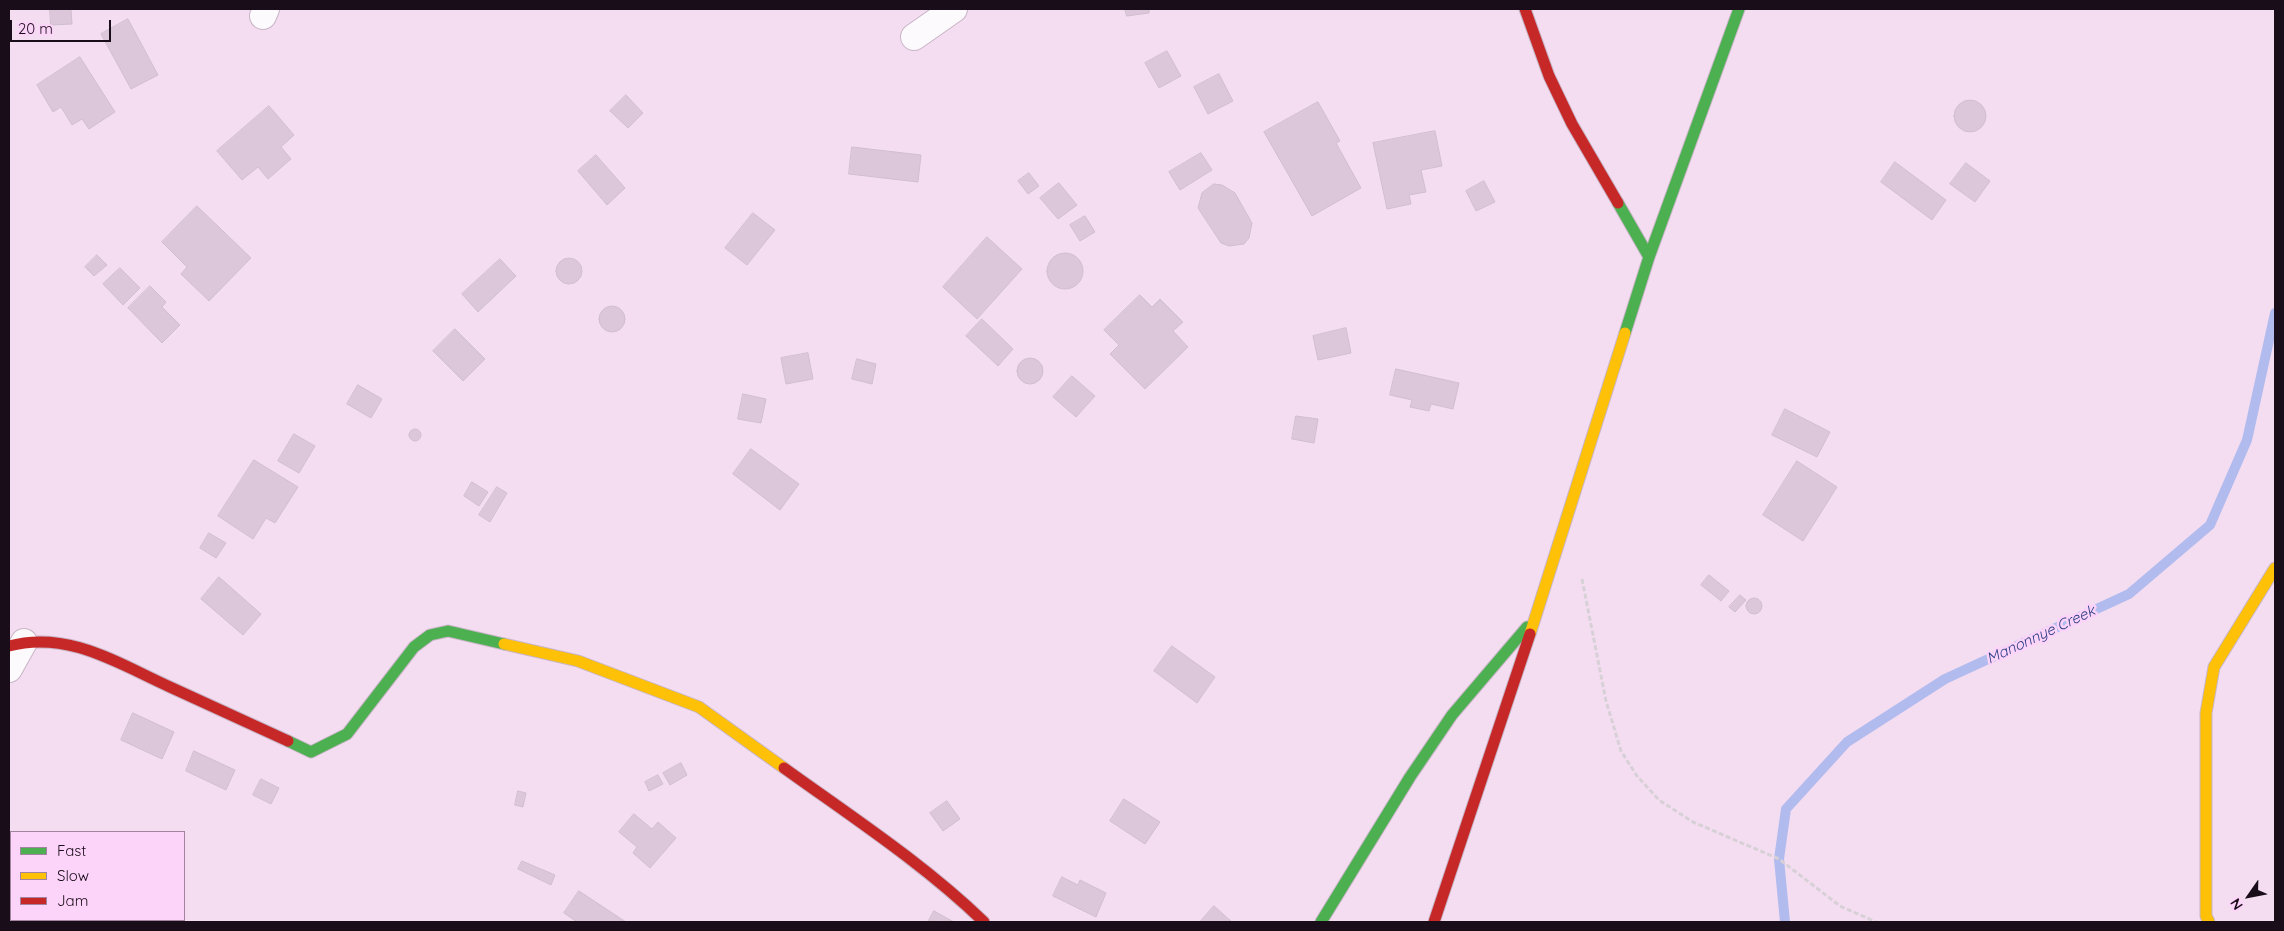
<!DOCTYPE html>
<html>
<head>
<meta charset="utf-8">
<style>
	body { margin:0 }
	#map { position:relative; width:2284px; height:931px; overflow:hidden; background:#f4ddf1; font-family:Quicksand,sans-serif }
	canvas { display:block }
	.frame { position:absolute; inset:0; border:10px solid #1a0d1a; pointer-events:none }
	.legend { position:absolute; left:10px; top:831px; width:175px; height:90px; box-sizing:border-box; background:#fdd4f9; border:1px solid #a284a0; margin:0; padding:6px 9px; list-style:none; font-size:15px; color:#1a0d1a }
	.legend li { display:flex; align-items:center; gap:10px; height:25px }
	.legend b { width:25px; border:1px solid #a284a0 }
	.north { position:absolute; left:2224px; top:871px; width:50px; height:50px; -webkit-text-stroke:4px #fdd4f9; paint-order:stroke; rotate:237deg; font-size:14px; font-weight:700; line-height:20px; text-align:center; color:#1a0d1a }
	.north::after { content:''; display:block; margin:auto; width:18px; height:22px; background:#1a0d1a; clip-path:polygon(50% 0,100% 100%,50% 72%,0 100%) }
	.scale { position:absolute; left:10px; top:20px; width:101px; height:22px; box-sizing:border-box; border:2px solid #1a0d1a; border-top:0; padding-left:6px; font-size:15px; line-height:18px; white-space:nowrap; color:#1a0d1a; -webkit-text-stroke:4px #fdd4f9; paint-order:stroke }
</style>
</head>
<body>
<div id="map">
<canvas width="2284" height="931"></canvas>
<div class="frame"></div>
<ul class="legend">
<li><b style="height:6px;background:#4caf50"></b>Fast</li>
<li><b style="height:6px;background:#ffc107"></b>Slow</li>
<li><b style="height:6px;background:#c62828"></b>Jam</li>
</ul>
<div class="north">N</div>
<div class="scale">20 m</div>
</div>
<script>
const c = document.querySelector('canvas').getContext('2d');
c.lineJoin = 'round';
function strokePath(path, color, width, dash) { c.strokeStyle = color; c.lineWidth = width; c.lineCap = dash ? 'butt' : 'round'; c.setLineDash(dash || []); c.stroke(path); }
function fillPath(path, color) { c.fillStyle = color; c.fill(path, 'evenodd'); }
function write(font, color, halo, rows, align = 'center') {
  c.font = font + ' Quicksand,sans-serif'; c.lineWidth = 5; c.setLineDash([]); c.textBaseline = 'middle'; c.strokeStyle = halo; c.fillStyle = color; for (const [text, x, y, turn = 0] of rows) {
    c.save(); c.translate(x, y); c.rotate((+turn || 0) * Math.PI / 180); c.textAlign = isNaN(turn) ? turn : align; if (halo) c.strokeText(text, 0, 0); c.fillText(text, 0, 0); c.restore();
  }
}
strokePath(new Path2D(`
	M1785,922l-6,-63 7,-50 61,-67 98,-63 184,-85 81,-69 37,-85 28,-127`), '#b2bbed', 10);
const building = new Path2D(`
	M50,9h21l1,15 -21,1z
	M1125,9h24v4l-22,3z
	M128,19l30,56 -27,14 -30,-55z
	M1167,51l14,25 -22,12 -14,-25z
	M80,57l35,55 -26,17 -7,-10 -10,6 -11,-18 -8,5 -16,-27z
	M1219,74l14,27 -25,13 -14,-27z
	M626,95l17,18 -15,15 -18,-17z
	M1954 116a16 16 0 1 1 32 0a16 16 0 1 1-32 0Z
	M1318,102l22,39 -4,2 25,45 -49,28 -48,-84z
	M269,106l25,29 -13,12 10,12 -23,20 -10,-12 -16,13 -25,-29z
	M1435,131l7,35 -21,4 5,22 -17,3 2,9 -24,5 -14,-66z
	M852,147l69,8 -3,27 -69,-8z
	M1201,153l11,17 -32,20 -11,-18z
	M596,155l29,33 -18,17 -29,-34z
	M1895,162l51,38 -14,20 -51,-38z
	M1966,163l24,18 -15,21 -25,-18z
	M1029,173l10,13 -11,8 -10,-13z
	M1484,181l11,21 -19,9 -10,-20z
	M1059,183l18,22 -19,14 -18,-21z
	M1214,184l8,1 13,8 17,30 -3,15 -5,6 -15,2 -8,-3 -23,-35 4,-15z
	M197,206l54,52 -42,43 -28,-27 6,-7 -25,-25z
	M753,213l22,17 -28,35 -22,-17z
	M1085,216l10,16 -15,9 -10,-16z
	M987,237l35,32 -45,50 -34,-32z
	M1047 271a18 18 0 1 1 36 0a18 18 0 1 1-36 0Z
	M97,255l10,10 -13,11 -9,-9z
	M556 271a13 13 0 1 1 26 0a13 13 0 1 1-26 0Z
	M500,259l16,17 -38,36 -16,-18z
	M120,268l20,20 -17,17 -20,-21z
	M150,286l16,16 -4,5 18,18 -18,18 -34,-35z
	M1140,295l12,12 8,-8 23,23 -10,9 15,16 -43,42 -35,-35 9,-9 -15,-15z
	M599 319a13 13 0 1 1 26 0a13 13 0 1 1-26 0Z
	M982,319l31,30 -15,17 -32,-30z
	M1346,328l5,25 -33,7 -5,-24z
	M455,329l30,30 -22,22 -30,-30z
	M808,353l5,26 -27,5 -5,-26z
	M1017 371a13 13 0 1 1 26 0a13 13 0 1 1-26 0Z
	M857,359l19,5 -4,20 -20,-5z
	M1396,369l63,14 -6,26 -22,-5 -2,7 -19,-4 2,-7 -22,-5z
	M1072,376l23,20 -19,21 -23,-20z
	M358,385l24,14 -11,19 -24,-14z
	M743,394l23,5 -5,24 -23,-4z
	M1785,409l45,23 -13,25 -45,-22z
	M1296,416l22,3 -4,24 -22,-4z
	M409 435a6 6 0 1 1 12 0a6 6 0 1 1-12 0Z
	M294,434l21,12 -16,27 -21,-12z
	M751,449l48,35 -19,26 -47,-36z
	M254,460l44,27 -23,36 -9,-5 -13,21 -35,-23z
	M1797,461l40,26 -34,54 -40,-26z
	M472,482l16,10 -9,14 -15,-10z
	M497,487l10,6 -17,29 -11,-7z
	M209,533l17,10 -10,15 -16,-10z
	M1709,575l20,16 -8,10 -20,-16z
	M219,577l42,37 -18,21 -42,-36z
	M1740,595l6,5 -11,12 -6,-5z
	M1746 606a8 8 0 1 1 16 0a8 8 0 1 1-16 0Z
	M1172,646l43,31 -18,26 -43,-32z
	M133,713l41,19 -12,27 -41,-19z
	M194,751l41,19 -9,20 -40,-19z
	M681,763l6,12 -17,10 -7,-12z
	M658,775l5,9 -14,7 -4,-9z
	M261,779l18,9 -8,16 -18,-9z
	M518,791l8,2 -3,14 -8,-2z
	M1124,799l36,23 -15,22 -35,-23z
	M947,801l13,18 -17,12 -13,-18z
	M634,814l18,15 6,-7 18,16 -26,30 -17,-15 4,-6 -18,-15z
	M522,861l33,14 -4,10 -33,-16z
	M1062,877l16,8 2,-5 26,13 -10,24 -43,-21z
	M579,891l47,31h-49l-13,-9z
	M1214,906l18,16h-32z
	M934,911l20,11h-26z`);
fillPath(building, '#dcc7da');
strokePath(building, '#cfbecd', 1);
const street = new Path2D(`
	M263,16l3,-7
	M914,37l40,-28
	M9,669l15,-27`);
const fast = new Path2D(`
	M1618,203l31,54
	M1625,333l24,-76 90,-248
	M288,741l23,11 36,-18 67,-87 16,-12 18,-4 56,13
	M1321,922l89,-145 42,-62 75,-88`);
const slow = new Path2D(`
	M1530,634l95,-301
	M504,644l74,17 121,46 85,61
	M2209,922l-3,-6v-203l8,-46 61,-99`);
const jam = new Path2D(`
	M1525,9l24,67 23,48 46,79
	M9,646c59,-16 110,18 161,41 40,18 79,36 118,54
	M784,768c68,49 140,96 200,154
	M1434,922l96,-288`);
strokePath(street, '#c7b5c6', 28);
strokePath(fast, '#c7b5c6', 13);
strokePath(slow, '#c7b5c6', 13);
strokePath(jam, '#c7b5c6', 13);
strokePath(new Path2D(`
	M1582,579l24,122 15,50 16,25 22,24 34,22 86,37 61,47 36,16`), '#d7d1d7', 3, [5, 2.5]);
strokePath(street, '#fdfafd', 26);
strokePath(fast, '#4caf50', 11);
strokePath(slow, '#ffc107', 11);
strokePath(jam, '#c62828', 11);
write('italic 15px', '#293c84', '#fdd4f9', [
	["Manonnye Creek",2041,635,-25]
]);
</script>
</body>
</html>
